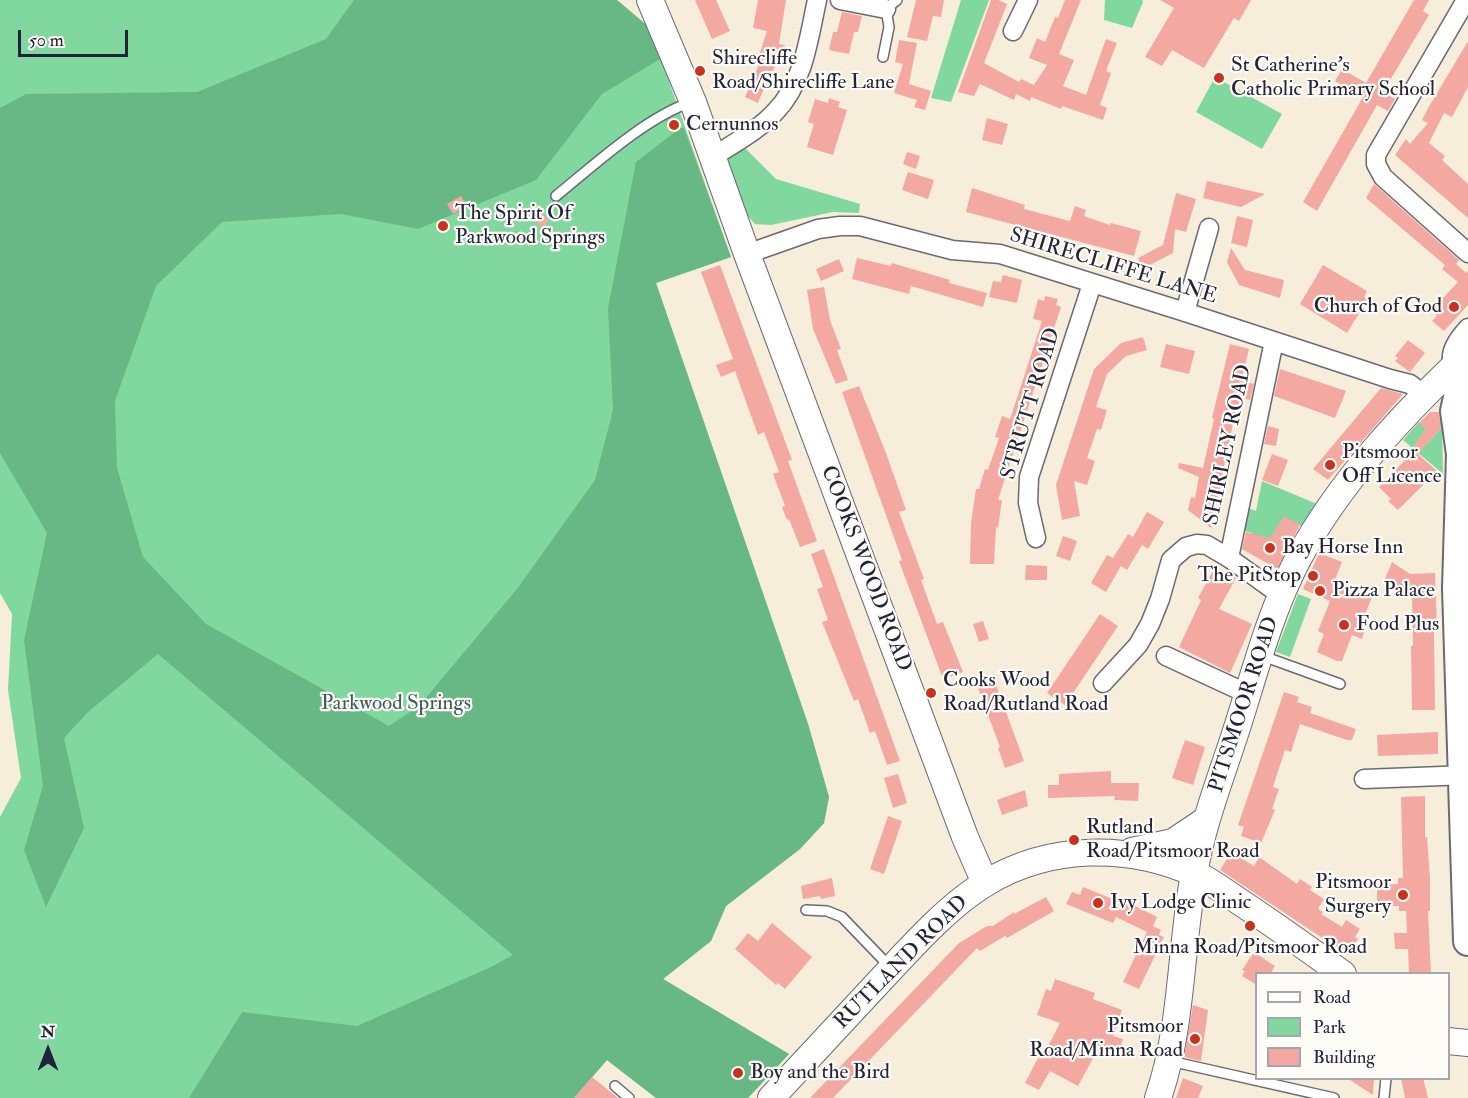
<!DOCTYPE html>
<html>
<head>
<meta charset="utf-8">
<style>
	body { margin:0 }
	#map { position:relative; width:1468px; height:1098px; overflow:hidden; background:#f6eedb; font-family:"IM FELL Double Pica",serif }
	canvas { display:block }
	.legend { position:absolute; left:1255px; top:972px; width:195px; height:108px; box-sizing:border-box; background:#fdfcf7; border:2px solid #a5a5ac; margin:0; padding:8px 10px; list-style:none; font-size:18px; color:#22223b }
	.legend li { display:flex; align-items:center; gap:12px; height:30px }
	.legend b { width:30px; border:2px solid #a5a5ac }
	.north { position:absolute; left:18px; top:1020px; width:60px; height:60px; -webkit-text-stroke:4px #fdfcf7; paint-order:stroke; rotate:0deg; font-size:16px; font-weight:700; line-height:24px; text-align:center; color:#22223b }
	.north::after { content:''; display:block; margin:auto; width:21px; height:27px; background:#22223b; clip-path:polygon(50% 0,100% 100%,50% 72%,0 100%) }
	.scale { position:absolute; left:18px; top:30px; width:110px; height:27px; box-sizing:border-box; border:3px solid #22223b; border-top:0; padding-left:8px; font-size:18px; line-height:21px; white-space:nowrap; color:#22223b; -webkit-text-stroke:4px #fdfcf7; paint-order:stroke }
</style>
</head>
<body>
<div id="map">
<canvas width="1468" height="1098"></canvas>
<ul class="legend">
<li><b style="height:8px;background:#fff"></b>Road</li>
<li><b style="height:16px;background:#80d89e"></b>Park</li>
<li><b style="height:16px;background:#f3a9a2"></b>Building</li>
</ul>
<div class="north">N</div>
<div class="scale">50 m</div>
</div>
<script>
const c = document.querySelector('canvas').getContext('2d');
c.lineJoin = 'round';
function fillPath(path, color) { c.fillStyle = color; c.fill(path, 'evenodd'); }
function strokePath(path, color, width, dash) { c.strokeStyle = color; c.lineWidth = width; c.lineCap = dash ? 'butt' : 'round'; c.setLineDash(dash || []); c.stroke(path); }
function write(font, color, halo, rows, align = 'center') {
  c.font = font + ' "IM FELL Double Pica",serif'; c.lineWidth = 4.5; c.setLineDash([]); c.textBaseline = 'middle'; c.strokeStyle = halo; c.fillStyle = color; for (const [text, x, y, turn = 0] of rows) {
    c.save(); c.translate(x, y); c.rotate((+turn || 0) * Math.PI / 180); c.textAlign = isNaN(turn) ? turn : align; if (halo) c.strokeText(text, 0, 0); c.fillText(text, 0, 0); c.restore();
  }
}
fillPath(new Path2D(`
	M0,0h617l33,28 81,229 -75,26 152,441 21,73 -5,26 -24,26 -74,57 -15,35 -48,38 126,75 -41,44h-92l-49,-38 -33,38h-574v-281l21,-39 -13,-88 4,-76 -12,-21z
	M961,0h28l-38,102 -20,-4z
	M1105,0h37l1,2 -11,26 -28,-8z
	M1215,77l67,37 -20,35 -66,-37z
	M742,145l34,34 84,25 -1,9 -26,-1 -62,13 -16,-1 -10,-11 -18,-49 3,-11z
	M1442,420l1,54 -40,-34 16,-18 7,7 -6,8 8,6 14,-16 -3,-3z
	M1262,481l55,23 -16,22 -17,-9 -1,16 -7,-4 -8,14 -18,-3 2,-7 -11,-3 4,-23 11,4z
	M1298,594l13,5 -21,58 -14,-5z`), '#80d89e');
fillPath(new Path2D(`
	M354,0h263l33,28 10,31 -58,35 -66,86 -118,49 -77,-15 -119,8 -66,64 -41,115 2,67 26,89 63,67 183,102 30,-20 98,-117 78,-109 18,-70 -5,-102 28,-146 44,-34h4l47,129 -75,26 152,441 21,73 -5,26 -24,26 -74,57 -15,35 -48,38 126,75 -41,44h-92l-49,-38 -33,38h-385l53,-86 115,14 134,-59 22,-12 -355,-301 -70,58 -24,26 20,90 -38,79 -22,-57 19,-64 -19,-146 23,-107 -47,-80v-345l26,-14 171,-2 129,-53z`), '#68b885');
fillPath(new Path2D(`
	M695,0h21l14,31 -18,8z
	M758,0h28l-7,44 6,1 -6,17 -2,-1 -11,25h-1l-7,17 -13,-6 17,-40 -3,-1 8,-25 -14,-3z
	M916,0h28l-3,17 -8,-1 -6,25 -20,-4z
	M991,0h7l9,4 -23,59 35,19 2,-3 13,6 13,-20 -18,-7 8,-20 8,4 10,-25 3,1 7,-18h16l-22,54 15,6 -11,26 23,9 20,-56 11,4 -11,28 5,2 -11,32 7,3 -4,12 -41,-14 -1,3 -30,-12 -1,4 -14,-7 -2,6 -34,-16 -6,12 -16,-4z
	M1160,0h91l-12,21 -5,-3 -30,50 -32,-18 -10,16 -17,-9 29,-49z
	M1414,0h15l-6,11 6,4 -46,77 12,7 -7,12 -11,-6 -60,106 -14,-9 60,-105 -28,-16 7,-12 24,14z
	M842,12l20,4 -4,16h-4l-5,22 -20,-4 4,-18h4z
	M899,40l18,3 -8,41 22,7 -6,19 -11,-3 3,-7 -23,-7 9,-29 -8,-2z
	M1468,41v46l-16,30 -8,-4 -15,30 16,13 -3,4 26,24v34l-73,-63 11,-16 4,5 18,-21 -6,-3 5,-10z
	M829,98l11,4 -2,5 9,3 -14,45 -26,-8 7,-23 -6,-2 7,-23 13,4z
	M987,118l21,6 -6,21 -20,-5z
	M907,152l13,4 -4,13 -13,-5z
	M908,172l26,8 -6,19 -26,-9z
	M1207,181l58,13 -24,13 -38,-9z
	M1374,184l85,76 -3,4 10,9 2,-2v34l-24,26 -12,-10 5,-5 -6,-5 27,-29 -16,-13 3,-4 -79,-67z
	M972,188l53,17 -1,4 46,12 5,-15 11,4 -2,6 26,9 1,-2 30,8 -7,25 -168,-44z
	M1176,193l20,6 -10,33 -11,-3 -2,24 -31,16 -4,-11 25,-13z
	M461,196l6,10 -14,8 -6,-10z
	M536,206l13,15 -8,7 -13,-14z
	M1237,216l16,4 -6,27 -16,-4z
	M1231,248l14,22 39,10 -4,18 -41,-13 -12,-23z
	M857,258l34,8 1,-3 58,17 -1,3 38,10 -4,14 -72,-21 -2,8 -57,-15z
	M839,259l5,12 -23,10 -5,-12z
	M720,265l72,195 -4,1 29,80 -17,6 -11,-28 -2,1 -5,-13 3,-1 -12,-32 6,-2 -15,-40 -6,3 -23,-64 -14,6 -5,-12 17,-6 -32,-87z
	M1323,265l44,26 -3,6 4,2 -21,34 -47,-29z
	M1003,275l19,5 -5,23 -28,-6 4,-16 8,1z
	M824,287l6,33 11,29 -4,1 11,30 -12,4 -23,-55 -6,-39z
	M1045,296l13,3 -2,6 5,2 -63,193h4l-4,28 -2,-1 -2,37h-24l1,-41 5,-34h3l6,-20 3,1 11,-32 -4,-1 7,-21 8,3 9,-27 23,-71 -9,-2 5,-20 6,2z
	M1143,337l4,13 -21,6 -19,18 -11,33 11,3 -6,20 -4,-1 -10,29 8,3 -8,24 -13,-4 6,35 -18,4 -6,-35 38,-116 27,-26z
	M1408,340l17,13 -15,19 -15,-11 3,-3 -3,-2z
	M1166,344l29,7 -6,23 -29,-7z
	M1230,344l19,5 -8,32 13,3 -4,16 -9,-3 -8,27 -22,104 -23,-18 3,-13 4,1 4,-21 -21,-9 1,-5 24,5 11,-49 -2,-1z
	M1280,369l66,22 -11,27 -61,-22z
	M859,386l27,67 20,57 -7,2 25,67 -3,1 16,44 6,-2 20,50 -20,7 -44,-118 3,-1 -60,-168z
	M1381,388l22,6 -75,86 -15,-11z
	M1430,412h9l2,16 -23,26 19,17 -39,39 -10,-9 3,-2 -12,-12 31,-32 -2,-2 18,-24 -7,-6z
	M1268,426l11,3 -3,17 -12,-2z
	M1272,454l16,6 -10,26 -16,-6z
	M1147,512l17,10 -16,27 -6,-4 -15,25 -6,-4 -15,26 -15,-9 16,-28 6,3 15,-24 5,3z
	M1284,516l16,9 -23,44 -35,-20 4,-17 24,6z
	M1063,536l14,5 -7,20 -14,-5z
	M824,549l76,212 -13,4 -12,-34 -5,2 -12,-34 -4,2 -32,-79 6,-2 -11,-31 6,-2 -12,-33z
	M1319,553l23,9 -8,20 38,15 -11,27 5,2 -4,13 -10,-4 -10,26h-5l-20,-9 7,-18 -6,-3 12,-30 -27,-12z
	M1392,562l18,12 25,-1 2,56h-3l1,81h-23l-1,-64h2l-1,-51 -28,-14z
	M1026,565l21,1v14h-22z
	M1215,567l21,11 -17,31 33,15 -22,49 -51,-26 22,-47 -3,-2z
	M1100,614l18,12 -53,79 -18,-12z
	M983,621l6,18 -10,3 -6,-18z
	M995,682l29,79 -19,7 -7,-20 2,-1 -22,-59z
	M1284,692l15,5 -2,5 15,5 -2,6 46,16 -4,11h-5l-47,-16 -9,28 -6,-2 -12,37 6,2 -7,20 3,1 -14,33 -20,-7 3,-9 -6,-2z
	M1438,732v22l-60,2 -1,-21z
	M1185,740l20,7 -12,38 -21,-7z
	M1111,771v12h28l-1,18 -24,-1 1,-4 -67,2v-13h11v-11z
	M898,774l9,29 -14,5 -9,-30z
	M1025,790l3,16 -26,9 -5,-15z
	M1425,796v41h2l3,41v33h-2l3,63h-22l-1,-25h-13l-1,-16h13l-1,-22h-7v-5h-22v-21l21,-1v-6h5l-2,-81z
	M888,816l14,5 -18,53 -14,-5z
	M1231,852l23,14 5,-9 38,27 3,-5 12,8 -2,3 14,9 -6,10 5,3 -2,2 21,13 4,-7 14,9 -5,8 3,2 -10,16 -128,-85z
	M832,878l3,18 -14,3 -1,-3 -17,3 -2,-13z
	M1083,887l49,20 1,-2 24,12 -4,9 8,4 -2,5 5,2 -25,52 -16,-7 24,-50 -31,-15 -3,6 -47,-19 6,-12 8,3z
	M1046,897l8,14 -47,27 -2,-2 -25,15 -3,-3 -144,150h-23l149,-155 28,-17h6l21,-14v2z
	M772,923l40,34 -27,32 -7,-6 -2,2 -41,-36 13,-16 10,8z
	M1254,952l21,14 -5,8h-13v11l-15,-9 3,-5 -3,-1z
	M1055,979l40,14 -2,6 29,11 -9,26 10,3 -6,17 -19,-7 -20,37 -28,-15 -11,19 -14,-7 14,-27 3,2 18,-35 -23,-8 9,-26 5,2z
	M1193,1005l15,5 -7,51 -17,-4z
	M592,1077l26,21h-44z
	M1183,1078l20,8 -5,12h-22z
	M1347,1078h27l-1,17z
	M1401,1078h22l5,20h-23z`), '#f3a9a2');
const lane = new Path2D(`
	M883,57l6,-30 -3,-18 11,-9
	M556,196c38,-31 89,-78 135,-94
	M1260,655l80,29
	M806,910l21,1 15,6 48,50
	M1170,1061l164,37
	M615,1086l14,12
	M1384,1098l2,-20`);
const street = new Path2D(`
	M840,0l46,9
	M1466,0l-90,155v9l7,13 85,76
	M1013,31l15,-31
	M713,157c21,-14 46,-27 63,-46 28,-29 33,-74 41,-111
	M747,254l71,-25 22,-3h20l92,24 48,4 185,58 205,67 20,5 14,11
	M1185,312l24,-84
	M1454,366c-7,-13 5,-28 14,-38
	M1036,538l-8,-35 1,-26 63,-193
	M1229,558l45,-217
	M1166,656l82,38
	M1103,683l35,-38 12,-21 10,-25 11,-39 15,-13 11,-3 10,1 22,13 53,38
	M1364,779l104,-4`);
const secondary = new Path2D(`
	M650,0l43,102 54,152 218,583 20,46
	M1132,851l41,-9 33,-22
	M1448,1041l20,2
	M771,1098c35,-38 70,-75 105,-113 31,-33 71,-79 110,-102 64,-39 143,-39 210,-9 18,9 33,21 50,32 33,22 65,45 97,68
	M1158,1098c25,-72 22,-150 36,-224 8,-48 26,-94 41,-140 19,-58 34,-120 63,-175 42,-78 106,-146 170,-206`);
const primary = new Path2D(`
	M1468,353l-13,58 6,43 -4,134 11,353`);
strokePath(lane, '#6c6973', 12);
strokePath(street, '#6c6973', 21);
strokePath(secondary, '#6c6973', 28);
strokePath(primary, '#6c6973', 32);
strokePath(lane, '#fff', 9);
strokePath(street, '#fff', 18);
strokePath(secondary, '#fff', 26);
strokePath(primary, '#fff', 28);
for (const [x, y, r, color] of [
	[700,71,6,"#c8321e"],
	[1219,78,6,"#c8321e"],
	[674,125,6,"#c8321e"],
	[443,226,6,"#c8321e"],
	[1454,307,6,"#c8321e"],
	[1330,465,6,"#c8321e"],
	[1270,548,6,"#c8321e"],
	[1313,576,6,"#c8321e"],
	[1320,591,6,"#c8321e"],
	[1344,625,6,"#c8321e"],
	[931,693,6,"#c8321e"],
	[1074,840,6,"#c8321e"],
	[1403,895,6,"#c8321e"],
	[1098,903,6,"#c8321e"],
	[1250,926,6,"#c8321e"],
	[1195,1039,6,"#c8321e"],
	[738,1073,6,"#c8321e"]
]) { const dot = new Path2D(); dot.arc(x, y, r, 0, 2 * Math.PI); c.fillStyle = color; c.fill(dot); strokePath(dot, '#fdfcf7', 2); }
write('21px', '#22223b', '#fdfcf7', [
	["Shirecliffe",712,59],
	["Road/Shirecliffe Lane",712,83],
	["St Catherine's",1231,66],
	["Catholic Primary School",1231,90],
	["Cernunnos",686,125],
	["The Spirit Of",455,214],
	["Parkwood Springs",455,238],
	["Church of God",1442,307,"right"],
	["Pitsmoor",1342,453],
	["Off Licence",1342,477],
	["Bay Horse Inn",1282,548],
	["The PitStop",1301,576,"right"],
	["Pizza Palace",1332,591],
	["Food Plus",1356,625],
	["Cooks Wood",943,681],
	["Road/Rutland Road",943,705],
	["Rutland",1086,828],
	["Road/Pitsmoor Road",1086,852],
	["Pitsmoor",1391,883,"right"],
	["Surgery",1391,907,"right"],
	["Ivy Lodge Clinic",1110,903],
	["Minna Road/Pitsmoor Road",1250,948,"center"],
	["Pitsmoor",1183,1027,"right"],
	["Road/Minna Road",1183,1051,"right"],
	["Boy and the Bird",750,1073]
], 'left');
write('21px', '#22223b', '#fdfcf7', [
	["SHIRECLIFFE LANE",1113,267,17],
	["STRUTT ROAD",1032,404,-73],
	["SHIRLEY ROAD",1229,445,-78],
	["COOKS WOOD ROAD",865,569,69],
	["PITSMOOR ROAD",1245,705,-72],
	["RUTLAND ROAD",902,963,-45]
]);
write('21px', '#3e5959', '#fdfcf7', [
	["Parkwood Springs",396,704]
]);
</script>
</body>
</html>
